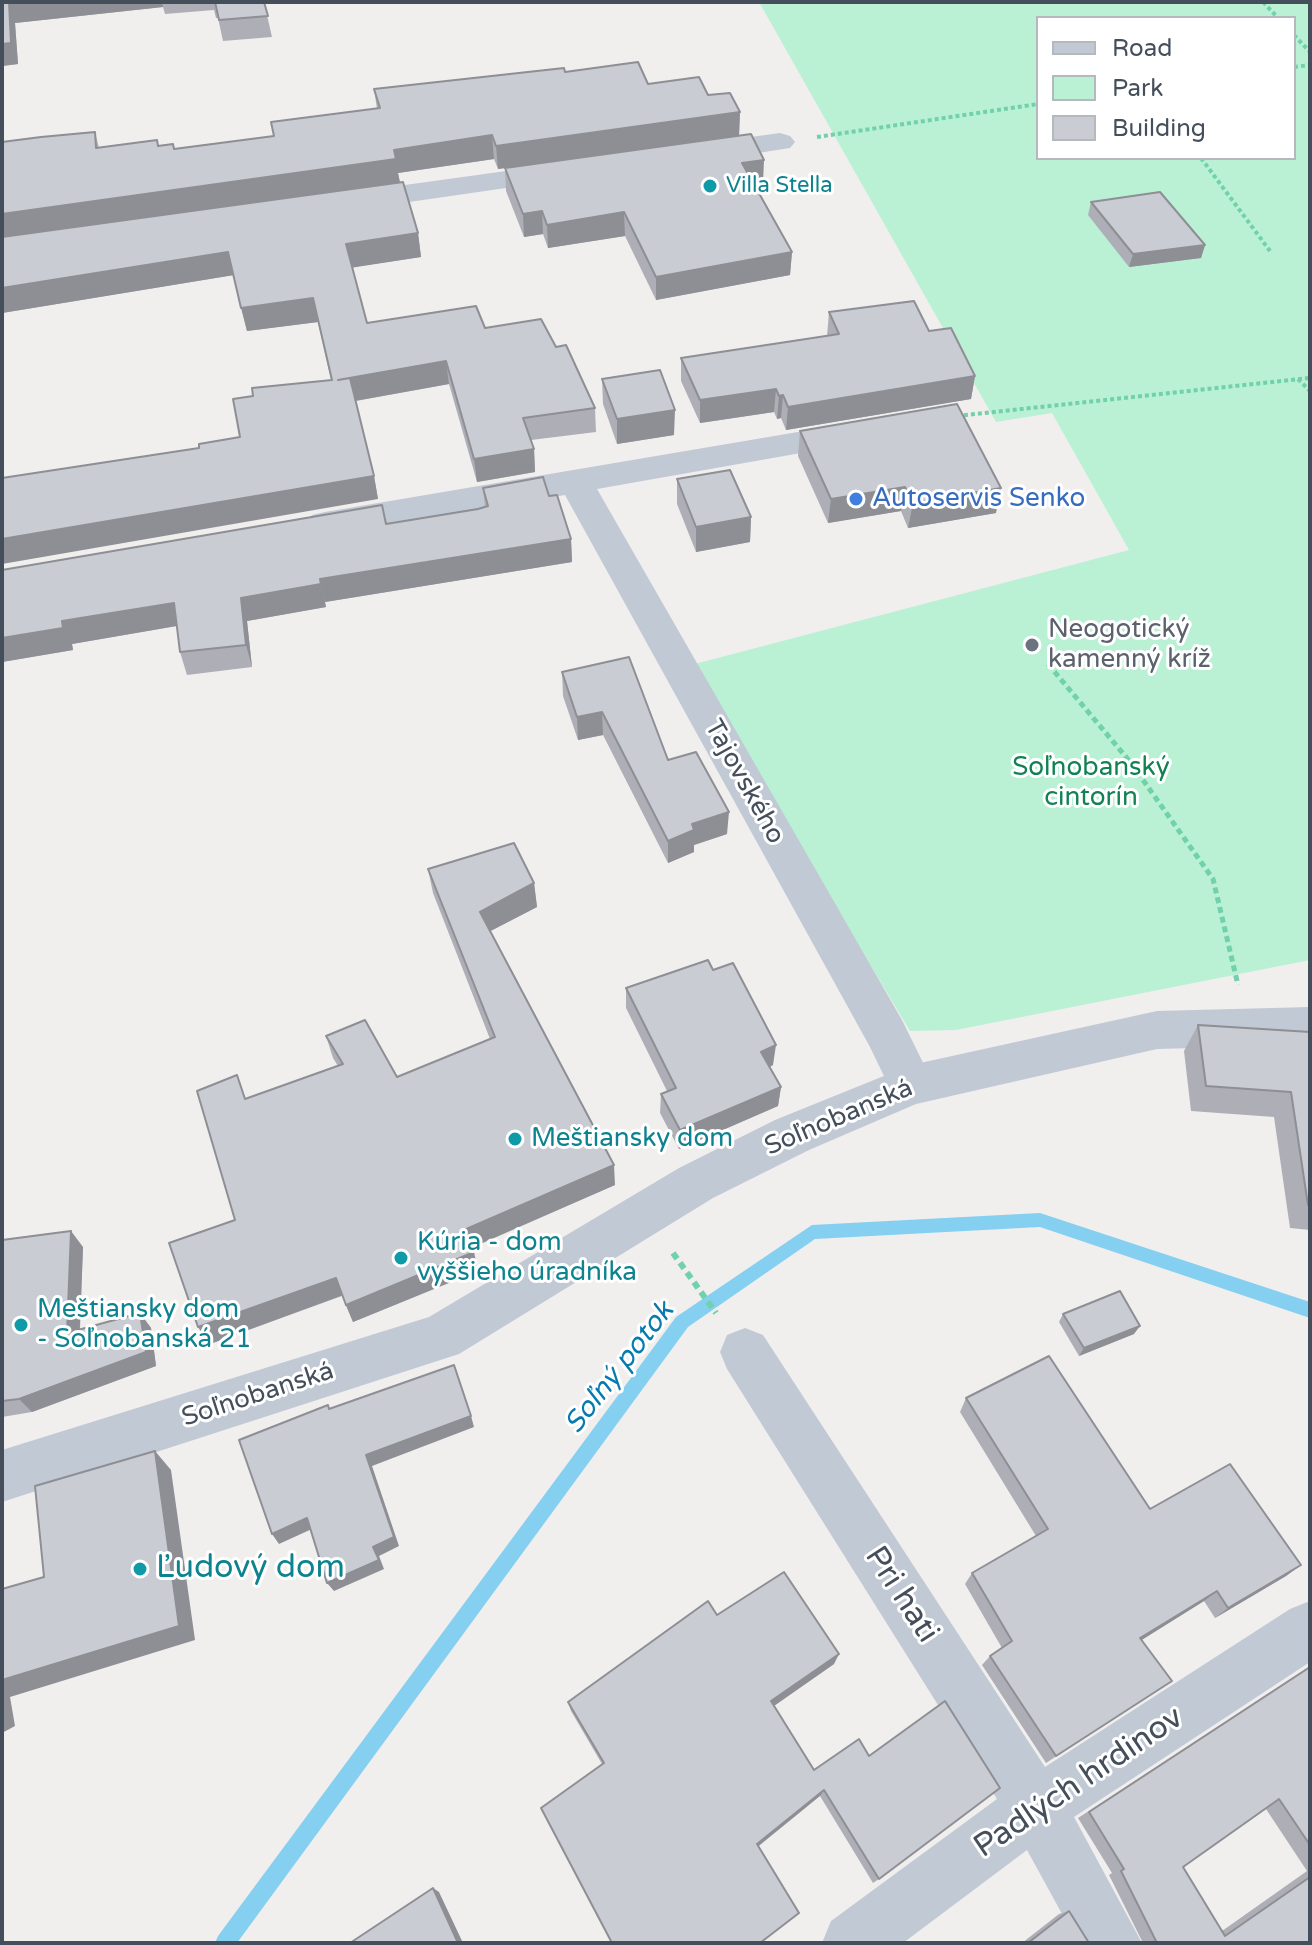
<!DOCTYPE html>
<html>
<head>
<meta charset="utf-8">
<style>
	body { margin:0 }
	#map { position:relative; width:1312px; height:1945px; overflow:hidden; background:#f1eeee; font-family:"Varela Round",sans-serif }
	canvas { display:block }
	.frame { position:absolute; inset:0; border:4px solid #454f5c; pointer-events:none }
	.legend { position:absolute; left:1036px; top:16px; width:260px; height:144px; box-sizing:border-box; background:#fff; border:2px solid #b5b9be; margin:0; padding:10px 14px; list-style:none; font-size:24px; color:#454f5c }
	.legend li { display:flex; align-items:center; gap:16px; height:40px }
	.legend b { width:40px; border:2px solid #b5b9be }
</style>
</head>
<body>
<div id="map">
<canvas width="1312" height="1945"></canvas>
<div class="frame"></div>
<ul class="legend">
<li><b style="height:10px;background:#c1c9d4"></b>Road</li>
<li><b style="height:22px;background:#baf1d4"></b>Park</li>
<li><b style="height:22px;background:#caccd4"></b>Building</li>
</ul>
</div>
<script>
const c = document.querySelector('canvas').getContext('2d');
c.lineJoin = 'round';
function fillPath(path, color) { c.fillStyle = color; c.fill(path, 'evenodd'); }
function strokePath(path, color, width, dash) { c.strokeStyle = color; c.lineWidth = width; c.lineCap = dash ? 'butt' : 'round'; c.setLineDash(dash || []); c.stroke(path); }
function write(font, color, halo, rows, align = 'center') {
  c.font = font + ' "Varela Round",sans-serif'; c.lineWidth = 6; c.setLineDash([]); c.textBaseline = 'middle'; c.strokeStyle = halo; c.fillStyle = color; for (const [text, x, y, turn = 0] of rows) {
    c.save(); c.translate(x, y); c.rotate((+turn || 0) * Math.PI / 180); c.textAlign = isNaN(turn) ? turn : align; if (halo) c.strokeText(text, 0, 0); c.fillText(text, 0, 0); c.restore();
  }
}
fillPath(new Path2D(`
	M759,2h551v958l-354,70 -46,1 -219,-366 438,-115 -77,-137 -56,9zM1038,18h256v140h-256z`), '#baf1d4');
fillPath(new Path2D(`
	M1040,1213l270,89v16l-270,-91 -225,12 -127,88 -451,616h-22l3,-7 458,-619 136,-92z`), '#85cff0');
strokePath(new Path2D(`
	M1263,2l15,16
	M1294,35l16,17
	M1294,67l16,-2
	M817,137l221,-33
	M1201,158l69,93
	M1298,379l12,12
	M957,416l353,-38`), '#70d1aa', 4, [4, 3]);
strokePath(new Path2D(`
	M1048,664l83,99 82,116 25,106`), '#70d1aa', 5, [6, 4]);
strokePath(new Path2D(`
	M673,1253l43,60`), '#70d1aa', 6, [7, 5]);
fillPath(new Path2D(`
	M780,133l10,3 5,6 -5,6 -90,14 -10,-3 -5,-6 5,-6 10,-3z
	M564,163l11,3 4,6 -4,6 -228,33 -11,-3 -4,-6 4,-6 11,-3z
	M857,422l12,3 5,8 -5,8 -272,48 305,531 32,65 -7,14 -16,6 -16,-6 -25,-52 -305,-552 -240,41 -13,-3 -5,-9 5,-9 13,-3z
	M745,1328l18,7 282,432 245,-158 20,-8v61l-236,155 68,126h-64l-51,-93 -124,93h-81l9,-22 166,-122 -270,-430 -7,-17 7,-17z`), '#c1c9d4');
fillPath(new Path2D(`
	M1310,1007v38l-153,4 -241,55 -107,46 -96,48 -254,156 -457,148v-52l427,-133 250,-149 96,-48 136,-55 246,-54z`), '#c1c9d4');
fillPath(new Path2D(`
	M2,2h262l8,35 -49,4 -5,-23h-2l-2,-8 -49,4 -2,-7 -148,16 3,41 -16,2z
	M565,72l83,12 60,11 32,17 -1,23 24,48 -9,1 38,68 -2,23 -134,25 -31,-64 -77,12 -5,-14 -19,3 -18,-46 -1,-23 -7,1 -4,-10 -96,14 2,9 18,51 3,24 -69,10 15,56 118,5 71,19 39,61 1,24 -65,8 3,9 1,23 -58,10 -28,-98 -93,17 18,75 4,23 -179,-51 41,-11 91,-57 -13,-58 -71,9 -13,-56 -232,38v-171l93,-10 4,16 60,-2 14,-2 1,5 100,-13 103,-27 -3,-20z
	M1091,202l114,43 -4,13 -72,9 -41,-52z
	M829,312l100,19 46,45 -4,23 -185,31 -5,-12 -4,1 -3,-7 -74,11 -19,-42v-23l146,-22z
	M602,379l72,56 -57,9 -14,-40z
	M800,431l196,82 -88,15 -7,-17 -73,12 -30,-67z
	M677,479l74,38 -1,25 -54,10 -19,-48z
	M483,488l66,8 22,43 1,23 -247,40 1,5 -79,14 5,46 -65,8 -7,-23 -3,-26 -105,18 1,6 -71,12v-92l384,-46 99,-17z
	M562,672l106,88 59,74 -33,11v7l-26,11 -65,-128 -25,5 -15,-44z
	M428,869l106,14 3,24 -47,24 125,254 -144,62 7,24 -125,51 -11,-26 -132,48 -12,-17 37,-107 12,-122 91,-32 -5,-8 -7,-22 71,41 93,-38 -57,-146z
	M713,970l60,95 -3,2 11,20 -3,19 -99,43 -19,-36 1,-19 6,-3 -41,-83v-20z
	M1198,1025l112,7v198l-20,-2 -16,-111 -83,-6 -7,-60z
	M2,1240l81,7 -3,83 60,-17 11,15 5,38 -124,46 -30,5z
	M1063,1314l71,20 -55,22 -20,-34z
	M966,1398l184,111 151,56 -15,11 -71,42 -11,-17 -63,39 31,41 -126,82 -64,-98 8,-9 12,-8 -37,-64 7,-11 64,-37 -76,-124z
	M717,1615l117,49 -60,42 105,173 -6,4 -53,-87 -218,-32 -31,-53 -3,-9z
	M1310,1666v277h-167l-34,-68 3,-2 -34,-55zM1266,1809l41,62 -85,60 -39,-64z
	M1069,1911l20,32h-67l37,-29z`), '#aeafb6');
fillPath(new Path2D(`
	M9,2h153l1,5 -148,16 3,41 -16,2v-22z
	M740,112l-1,24 -241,33 -2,-23z
	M492,135l2,24 -96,14 2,10 -398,56v-25l392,-64z
	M764,160l-1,23 -22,3 1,-23z
	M542,211l1,23 -19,3 -1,-23z
	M624,212l1,24 -77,12 -1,-23z
	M418,233l3,24 -71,11 -4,-24z
	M1205,245l-4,13 -72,9 4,-13z
	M228,252l6,23 -232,38v-25z
	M792,252l-2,23 -134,25v-23z
	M313,298l5,24 -71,9 -6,-23z
	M446,361l3,23 -106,19 -5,-23z
	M975,376l-4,23 -185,31 2,-23z
	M776,389l-2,23 -74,11v-23z
	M783,395l-2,23 -4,1 2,-23z
	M675,410l-1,25 -57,9v-25z
	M534,449l1,23 -58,10 -3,-23z
	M374,476l4,23 -376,65v-25z
	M905,487l-4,24 -73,12 3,-24z
	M1001,488l-5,25 -88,15 5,-25z
	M751,517l-1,25 -54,10v-25z
	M571,539l1,23 -247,40 -5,-23z
	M321,584l5,23 -79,14 5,46 -6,-22 -5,-47z
	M174,603l8,22 -110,19 1,6 -71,12v-24l60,-17z
	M602,712l1,23 -25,5 -1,-23z
	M729,812l-2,22 -33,11v7l-26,11v-22l24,-17z
	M534,883l3,24 -54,28 -3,-23z
	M776,1045l-3,20 -14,7 2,-20z
	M781,1087l-3,19 -99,43 1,-19z
	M614,1165l1,20 -146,64 -5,-19z
	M71,1231l12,16 -4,101 -12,-15z
	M474,1252l4,19 -125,51 -7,-17z
	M336,1278l7,17 -133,49 -12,-17z
	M140,1313l11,15 5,38 -124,46 -13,-13z
	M1140,1326l-6,8 -55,22 5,-8z
	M471,1416l3,11 -102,39 27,80 -20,10 5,13 -50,22 -7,-8 39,-128z
	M155,1451l16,19 24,170 -185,57 5,29 -13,7v-53z
	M307,1518l7,10 -35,16 -7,-10z
	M1301,1565l-15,11 -71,42 13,-10z
	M1217,1591l-13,10 -75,47 11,-10z
	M839,1654l-5,10 -66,46 3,-9z
	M824,1790l-4,6 -65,53 2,-5z
	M433,1888l6,4 24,51h-5z`), '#8d8f94');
const building = new Path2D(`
	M2,2h10h-3l2,41 -9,1z
	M215,2h49l4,14 -49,4z
	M638,62l10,22 51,-7 9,18 22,-2 10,19 -244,34 -4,-11 -98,15 2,9 -394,55v-72l39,-5 54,-5 1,16 61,-8 1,6 15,-2 1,5 100,-13 -3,-14 109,-14 -6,-19 190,-21 1,4z
	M751,134l13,26 -22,3 50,89 -136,25 -32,-65 -77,13 -5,-14 -19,3 -18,-46z
	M403,182l15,51 -72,11 21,79 109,-17 9,22 56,-9 15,28 10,-2 29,63 -72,10 11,31 -60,10 -28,-98 -108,19 12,-2 24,98 -372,63v-61l197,-30v-4l41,-7 -7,-38 20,-3 -1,-8 80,-8 -19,-82 -72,10 -13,-56 -226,36v-51z
	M1160,192l45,53 -72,9 -42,-52z
	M914,301l15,30 22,-3 24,48 -187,31 -5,-12 -4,1 -3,-7 -76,11 -19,-42 158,-24 -10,-22z
	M660,370l15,40 -58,9 -15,-40z
	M957,404l44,84 -88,15 -8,-16 -74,12 -31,-68z
	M730,470l21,47 -55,10 -19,-48z
	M543,477l6,19 8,-1 14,44 -251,40 1,5 -80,14 5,47 -66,7 -6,-49 -112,18 1,7 -61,10v-68l380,-65 4,19 92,-15 10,-3 -5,-18z
	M629,657l39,103 28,-8 33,60 -37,12 2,6 -26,11 -66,-129 -25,5 -15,-45z
	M514,843l20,40 -54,29 134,253 -150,65 10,22 -128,53 -10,-27 -138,49 -29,-84 66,-23 -38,-129 40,-16 8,24 98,-35 -17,-28 39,-16 32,57 98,-40 -67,-168z
	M708,960l5,10 20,-7 43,82 -15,7 20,35 -101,43 -19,-36 15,-6 -50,-100z
	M1198,1025l112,7v173h-2l-17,-113 -85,-6z
	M71,1231l-4,102 73,-20 6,39 -127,47 -17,2v-161z
	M1120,1291l20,35 -56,22 -21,-34z
	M1049,1356l101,153 80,-45 71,101 -73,43 -11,-17 -77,47 32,43 -116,75 -66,-100 22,-15 -40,-68 76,-44 -82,-131z
	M454,1365l17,51 -105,39 28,82 -21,10 6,13 -52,23 -20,-65 -35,16 -33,-94 89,-35 1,4z
	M155,1451l24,175 -177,54v-91l42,-12 -9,-91z
	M784,1572l55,82 -68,47 43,69 45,-31 10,17 76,-55 55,87 -121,91 -55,-89 -67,54 42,69 -39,30h-148l-71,-135 63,-45 -36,-61 140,-101 9,14z
	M1310,1667v178l-31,-46 -96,68 42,69 85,-59v66h-153l-36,-72 3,-2 -35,-57z
	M433,1888l25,55h-108z
	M1069,1911l20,32h-61z`);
fillPath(building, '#caccd4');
strokePath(building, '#8d8f94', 2);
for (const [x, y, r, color] of [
	[710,186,8,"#0f9aa8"],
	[856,499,8,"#3f7fe0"],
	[1032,645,8,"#6b7280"],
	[515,1139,8,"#0f9aa8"],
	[401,1258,8,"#0f9aa8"],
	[21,1325,8,"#0f9aa8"],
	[140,1569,8,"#0f9aa8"]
]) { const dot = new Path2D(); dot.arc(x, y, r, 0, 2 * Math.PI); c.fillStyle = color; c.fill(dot); strokePath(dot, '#fff', 3); }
write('22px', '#0d838f', '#fff', [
	["Villa Stella",726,186]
], 'left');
write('26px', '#366cbe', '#fff', [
	["Autoservis Senko",872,499]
], 'left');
write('26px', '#5b616d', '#fff', [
	["Neogotický",1048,630],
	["kamenný kríž",1048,660]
], 'left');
write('26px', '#128255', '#fff', [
	["Soľnobanský",1091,768],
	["cintorín",1091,798]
]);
write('26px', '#454f5c', '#fff', [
	["Tajovského",744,782,61],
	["Soľnobanská",839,1118,-23],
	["Soľnobanská",258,1395,-18]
]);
write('26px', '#0d838f', '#fff', [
	["Meštiansky dom",531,1139],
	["Kúria - dom",417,1243],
	["vyššieho úradníka",417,1273],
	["Meštiansky dom",37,1310],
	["- Soľnobanská 21",37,1340]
], 'left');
write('italic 28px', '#057bb0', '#fff', [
	["Soľný potok",620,1368,-52]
]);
write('32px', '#0d838f', '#fff', [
	["Ľudový dom",156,1569]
], 'left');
write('32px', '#454f5c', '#fff', [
	["Pri hati",901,1595,57],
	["Padlých hrdinov",1079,1783,-34]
]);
</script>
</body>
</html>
